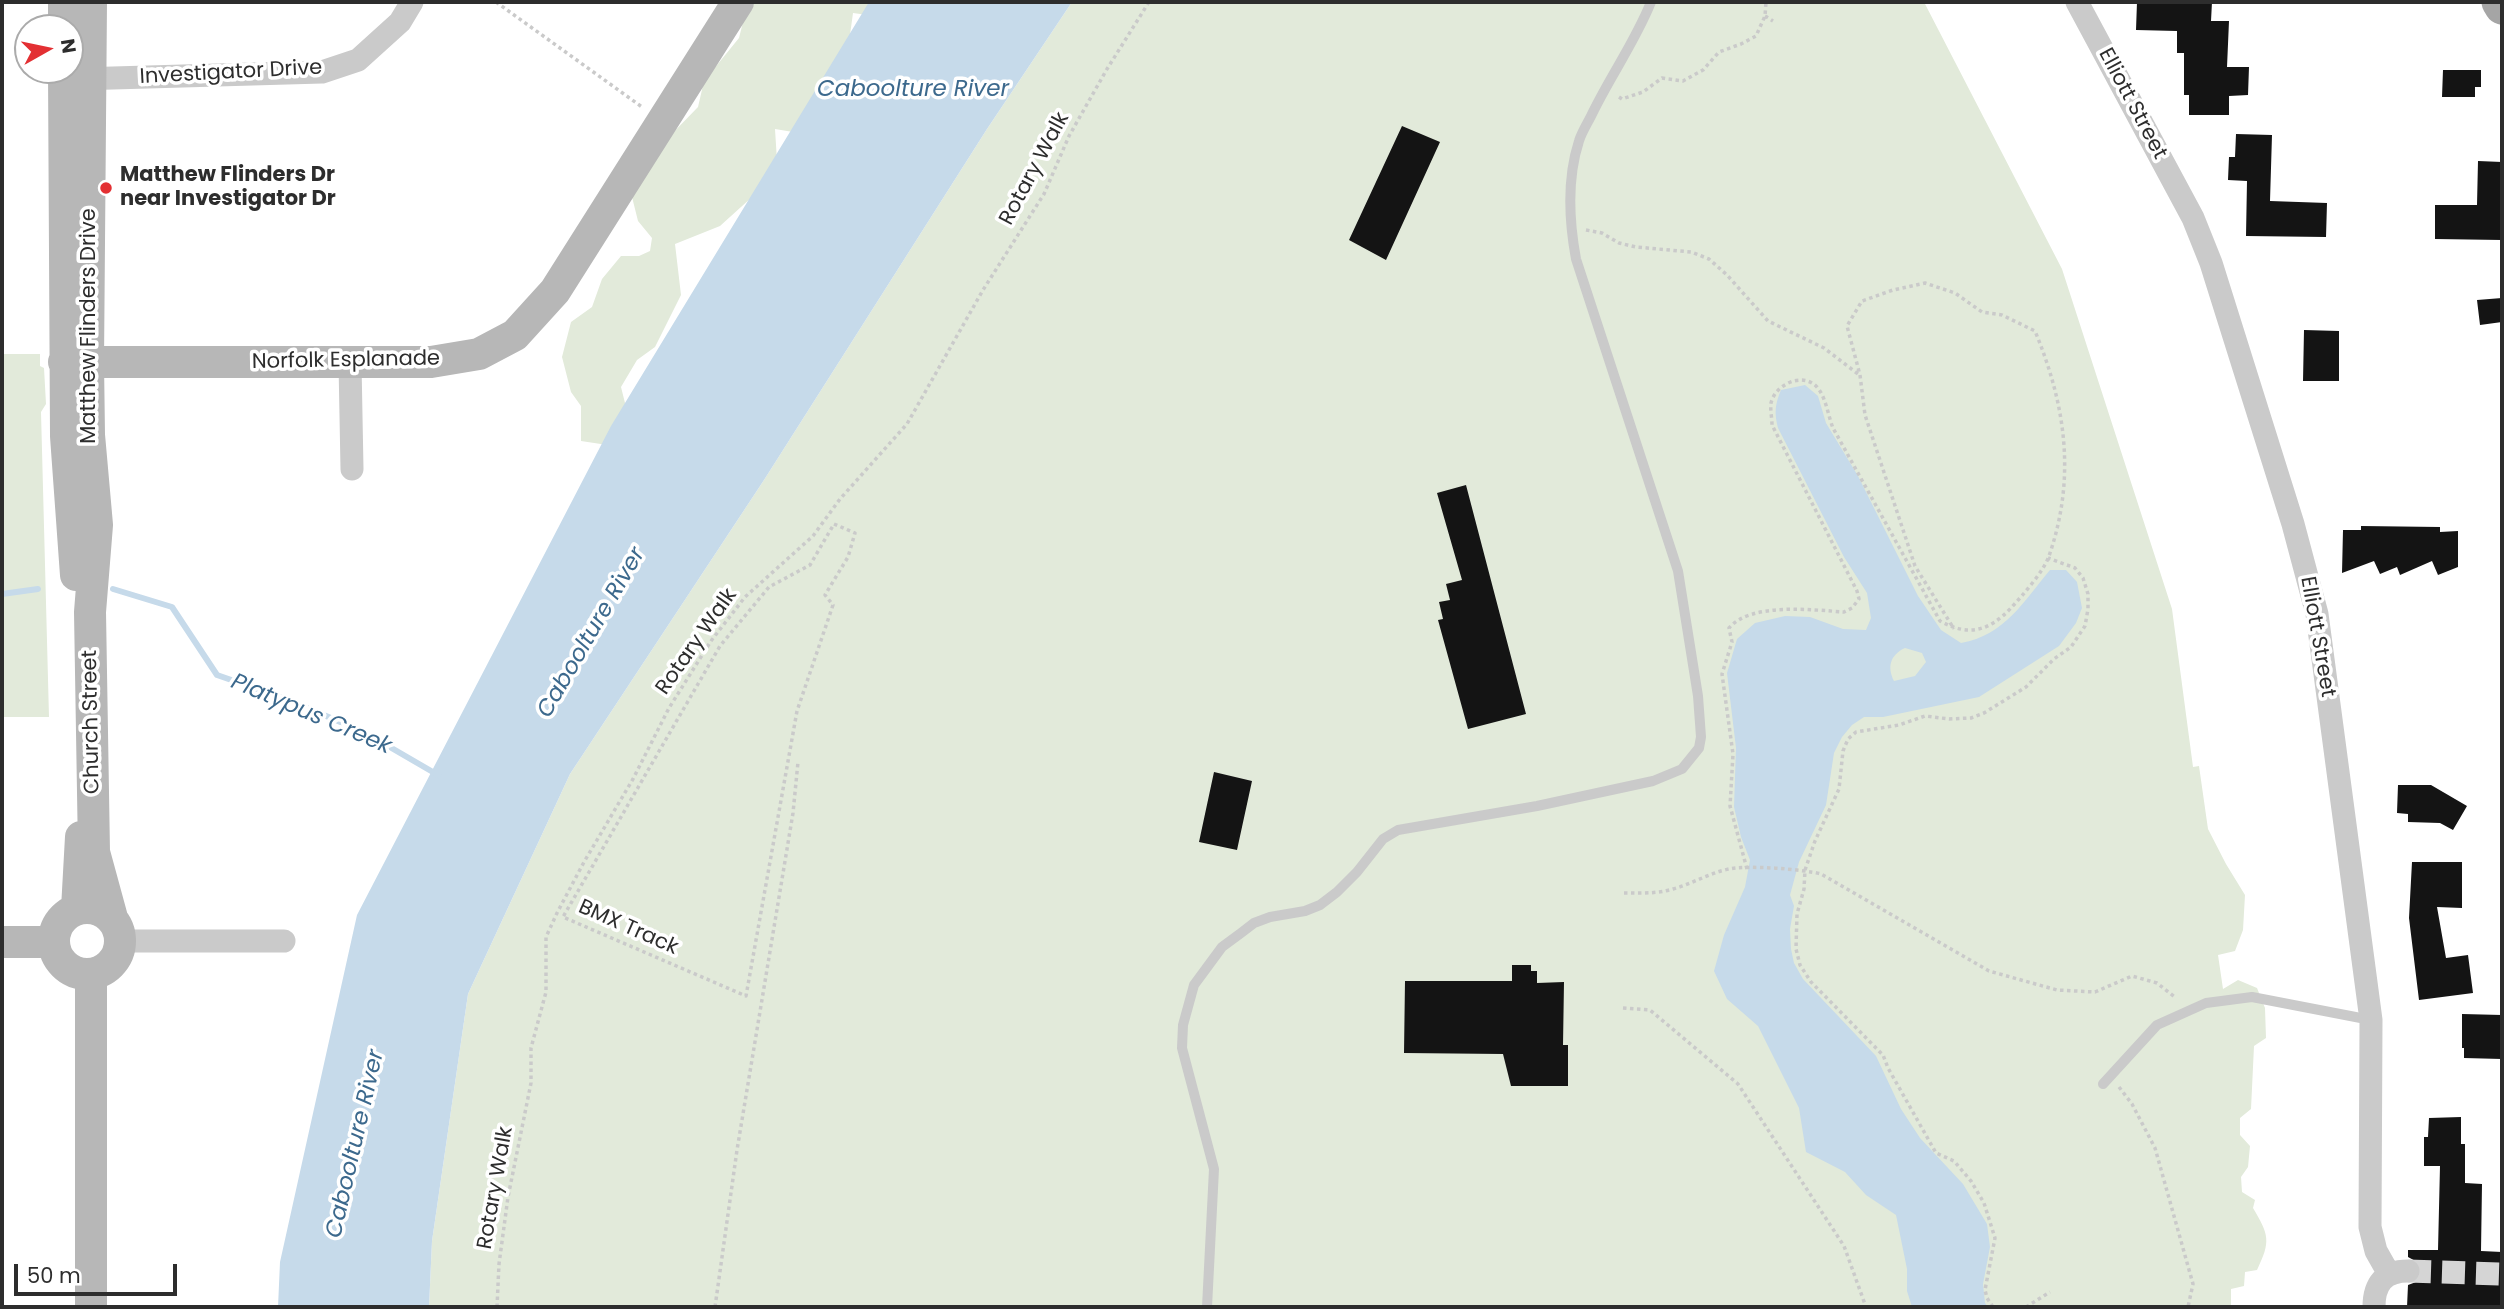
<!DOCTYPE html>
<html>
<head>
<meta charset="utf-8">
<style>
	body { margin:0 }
	#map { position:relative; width:2504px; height:1309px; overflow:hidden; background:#fff; font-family:Poppins,sans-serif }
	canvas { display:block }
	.frame { position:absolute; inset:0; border:4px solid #2d2d2d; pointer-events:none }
	.north { position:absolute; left:14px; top:14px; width:70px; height:70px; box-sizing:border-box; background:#fff; border:2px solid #ababab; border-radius:50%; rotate:81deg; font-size:19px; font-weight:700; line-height:28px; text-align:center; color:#2d2d2d }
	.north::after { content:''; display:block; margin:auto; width:24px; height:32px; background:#e33033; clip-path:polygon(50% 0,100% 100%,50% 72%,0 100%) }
	.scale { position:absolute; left:14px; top:1264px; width:163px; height:32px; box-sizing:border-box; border:4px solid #2d2d2d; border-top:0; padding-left:9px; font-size:21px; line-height:24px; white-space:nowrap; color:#2d2d2d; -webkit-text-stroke:5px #fff; paint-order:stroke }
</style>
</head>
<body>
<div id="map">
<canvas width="2504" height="1309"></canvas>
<div class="frame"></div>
<div class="north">N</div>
<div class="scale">50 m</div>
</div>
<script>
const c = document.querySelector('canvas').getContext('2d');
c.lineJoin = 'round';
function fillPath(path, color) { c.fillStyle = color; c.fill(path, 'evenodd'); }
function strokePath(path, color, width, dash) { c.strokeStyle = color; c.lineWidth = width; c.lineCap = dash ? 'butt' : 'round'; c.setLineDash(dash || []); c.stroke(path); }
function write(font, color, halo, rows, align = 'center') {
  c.font = font + ' Poppins,sans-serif'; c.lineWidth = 7; c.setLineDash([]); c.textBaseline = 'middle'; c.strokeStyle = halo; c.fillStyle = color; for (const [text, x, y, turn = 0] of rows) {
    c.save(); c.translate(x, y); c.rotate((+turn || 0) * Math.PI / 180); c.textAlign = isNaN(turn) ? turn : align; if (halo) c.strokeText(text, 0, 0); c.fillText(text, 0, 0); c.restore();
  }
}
fillPath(new Path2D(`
	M748,2h137l-3,15 -29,-4 -4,29 -50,91 -24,-4 2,32 -15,27 -42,38 -45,18 6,51 -26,52 -18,13 -16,27 11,44 -18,15 -33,-5v-35l-10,-14 -9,-35 9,-35 21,-15 10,-28 19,-23h18l11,-5 2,-13 -14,-17 -8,-32 36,-49 32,-33 6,-26 35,-43z
	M1072,2h852l138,267 110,340 21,158 6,-1 9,63 18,35 19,31 -2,35 -8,21 -17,4 5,34 15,-9 19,8 8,20 1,30 -12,8 -3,63 -11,9v17l10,11 -2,21 -7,10 1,15 13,8 -2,8c16,27 18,33 4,62l-12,2 -1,14 -13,3v18h-1802l3,-66 36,-247 102,-220 194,-294 223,-351z
	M2,354h38v12l4,2 2,36 -5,8 8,305h-47z`), '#e2eada');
fillPath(new Path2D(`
	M869,2h203l-85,127 -223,351 -194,294 -102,220 -36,247 -3,66h-151l2,-45 77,-347 254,-489z
	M1805,385l13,11 8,27 32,53 60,120 23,34 20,13c44,-8 62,-41 89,-73h16l11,12 5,26 -6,15 -17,23 -80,51 -96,20h-19l-12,8 -10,12 -8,16 -8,52 -27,57 -9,33 4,11 -4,23 1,20 3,14 9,16 73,77 25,53 19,29 43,46 24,40 3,23 -7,37 2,19 3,4h-76l-5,-16v-22l-11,-54 -30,-20 -21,-23 -39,-20 -7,-44 -41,-82 -31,-27 -13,-28 10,-36 21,-48 5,-27 -9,-23 -7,-30 2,-59 -9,-75 10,-34 18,-16 30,-7 25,1 33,12 23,1 5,-12 -4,-25 -23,-36 -66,-129c-4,-15 -3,-24 3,-38zM1905,648l17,5 4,9 -11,14 -21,5c-7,-14 -4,-26 11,-33z`), '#c6daea');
strokePath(new Path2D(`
	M113,589l59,18 45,68 69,24 78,33 74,43
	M2,594l36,-5`), '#c6daea', 6);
fillPath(new Path2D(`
	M2137,2h75l-1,19h18l-2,46h22l-1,28 -19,1v19h-40v-20h-5v-42h-7v-22l-41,-1z
	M2443,70h38v17h-6v10h-33z
	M1402,126l38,16 -54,118 -37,-20z
	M2236,134l36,1 -2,66 57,2 -1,34 -80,-1 1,-55 -19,-1 1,-23h6z
	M2478,161l24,1v78l-67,-1v-34h42z
	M2502,298v24l-22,3 -3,-25z
	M2304,330l35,1v50h-36z
	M1466,485l60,229 -58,15 -30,-109 5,-1 -4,-17 11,-2 -4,-16 16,-4 -25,-87z
	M2361,526l79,1v5l18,-1v36l-20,8 -6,-14 -32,14 -3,-8 -17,7 -6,-13 -32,12 1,-43h18z
	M1214,772l38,9 -15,69 -38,-8z
	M2398,785h33l36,21 -14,24 -13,-7 -32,-1v-8l-11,-1z
	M2412,862h50v46l-25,-1 9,51 22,-3 5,38 -54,7 -10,-82z
	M1512,965h19v6h6v12l27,-1 -1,63h5v41h-57l-8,-32 -99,-1 1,-72h107z
	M2462,1014l40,1v44l-38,-1v-10h-2z
	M2461,1117v27h4v39l17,1 -1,67 21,1v55h-95l1,-22 8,-3 6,-11 -3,-8 -11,-6v-7h30l2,-84h-16v-29h4l1,-19z`), '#141414');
strokePath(new Path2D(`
	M2408,1271l94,3`), '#d5d5d5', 23, [23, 11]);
strokePath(new Path2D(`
	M496,2l146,105
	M1765,16l8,5
	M1619,97l3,2 21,-7 19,-14 21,3 20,-11 16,-18 22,-8 15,-8 9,-20 1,-14
	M1586,230l16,3 17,10 17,4 55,5 18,7 18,16 41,46 56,27 34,26
	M834,524l21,9 -7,24 -23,38 8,10 -36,106 -51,285 -183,-79 157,-271 49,-59 41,-22z
	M1747,869l-17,-63 3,-52 -11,-80 10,-32 -3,-14c22,-26 84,-18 115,-16l8,-4 7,-9 -2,-8 -85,-166c0,-7 -2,-16 -1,-22 4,-18 30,-31 45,-17 10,10 12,30 17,42l107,193c29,16 49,10 71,-13 11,-12 33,-37 38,-52 27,-78 17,-150 -14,-225l-33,-16 -20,-3 -27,-19 -30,-10 -32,7 -31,11 -15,25 13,49 5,40 50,151 39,63
	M1624,893c16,0 32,1 49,-4 19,-5 36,-16 56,-20 18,-4 73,0 92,5l168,97 68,19 38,2 37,-16 25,7 19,15
	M1623,1008l27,2 88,74 106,162 22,61
	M2119,1087l13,17 23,44 38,136 -5,23
	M497,1307l2,-43 9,-67 23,-114v-35l15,-56v-55l11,-24 27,-51 49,-83 36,-71 42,-67 34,-44 68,-61 27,-37 67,-75 76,-134 61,-96 25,-58 38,-67 42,-67
	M715,1307l22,-157 56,-337 5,-51
	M1993,1307l-6,-9 -2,-8 10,-52 -11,-35 -13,-22 -17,-20 -18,-8 -48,-85 -5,-13 -72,-73 -11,-17 -4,-16 1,-35 7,-25 1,-19 10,-29 24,-52 4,-38 5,-12 8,-7 43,-7 26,-9 24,3 22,-1 13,-5 42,-26 28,-28 17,-12 14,-21 3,-17v-15l-5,-16 -8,-10 -27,-10
	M2026,1307l24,-15`), '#cacaca', 3.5, [3.5, 3.5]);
strokePath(new Path2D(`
	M2103,1084l54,-59 49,-22 46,-6 119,23
	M1207,1307l7,-138 -32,-121 1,-23 11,-40 28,-38 19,-14 13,-10 16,-6 35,-6 15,-6 17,-13 20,-20 26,-33 15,-9 139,-24 116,-25 29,-12 17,-21 2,-11 -3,-41 -20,-125 -102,-312c-7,-38 -9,-81 3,-118 3,-10 10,-20 14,-29 18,-37 43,-72 58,-110`), '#cacaca', 10);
strokePath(new Path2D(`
	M2077,2l116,216 18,45 82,261 24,90 54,406 -1,207 6,24 13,23
	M78,79l244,-7 36,-12 42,-38 12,-20
	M350,363l2,106
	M121,941h163
	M2374,1307c0,-23 10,-36 34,-36`), '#cacaca', 23);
strokePath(new Path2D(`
	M64,2v26
	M91,2l-3,360 1,73 8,90 -7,87 4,240 18,66
	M64,70l2,366 10,139
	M64,362h367l48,-8 36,-19 40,-44 183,-289
	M54 941a33 33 0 1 1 66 0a33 33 0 1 1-66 0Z
	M77,909l4,-72
	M2,942h51
	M91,1307v-333`), '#b7b7b7', 32);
strokePath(new Path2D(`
	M2499,2l3,5`), '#a5a5a5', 35);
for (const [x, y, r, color] of [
	[106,188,7,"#e33033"]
]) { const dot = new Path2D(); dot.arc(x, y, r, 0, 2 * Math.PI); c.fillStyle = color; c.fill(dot); strokePath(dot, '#fff', 2.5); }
write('21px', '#2d2d2d', '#fff', [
	["Investigator Drive",231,73,-3],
	["Elliott Street",2132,104,62],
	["Rotary Walk",1035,169,-62],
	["Matthew Flinders Drive",90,326,-90],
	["Norfolk Esplanade",346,361,-1],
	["Elliott Street",2317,637,80],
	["Rotary Walk",697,642,-55],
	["Church Street",92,722,-91],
	["BMX Track",628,928,24],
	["Rotary Walk",496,1188,-80]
]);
write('bold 21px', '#2d2d2d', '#fff', [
	["Matthew Flinders Dr",120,176],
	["near Investigator Dr",120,200]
], 'left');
write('italic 23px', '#3c698d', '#fff', [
	["Caboolture River",913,90],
	["Caboolture River",592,633,-60],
	["Platypus Creek",311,715,23],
	["Caboolture River",356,1144,-77]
]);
</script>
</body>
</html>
